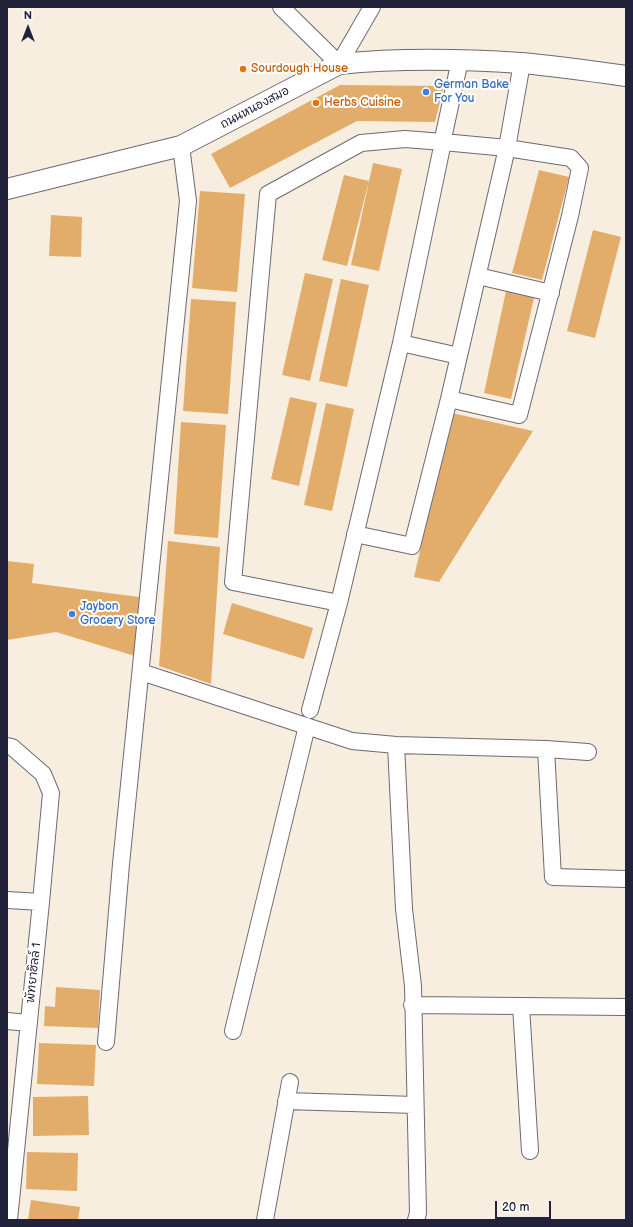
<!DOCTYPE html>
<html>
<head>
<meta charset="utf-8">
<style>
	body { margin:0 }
	#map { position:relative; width:633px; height:1227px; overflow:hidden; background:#f8eedf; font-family:"Balsamiq Sans",sans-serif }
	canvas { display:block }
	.frame { position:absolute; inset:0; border:8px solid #22223b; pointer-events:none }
	.north { position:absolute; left:8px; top:8px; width:40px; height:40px; -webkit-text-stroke:3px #fff; paint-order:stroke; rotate:0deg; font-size:11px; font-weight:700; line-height:16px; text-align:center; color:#22223b }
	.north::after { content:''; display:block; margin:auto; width:14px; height:18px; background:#22223b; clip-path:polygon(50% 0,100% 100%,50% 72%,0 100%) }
	.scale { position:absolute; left:495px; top:1201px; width:56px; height:18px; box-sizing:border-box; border:2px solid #22223b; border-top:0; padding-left:5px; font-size:12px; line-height:14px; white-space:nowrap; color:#22223b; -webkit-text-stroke:3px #fff; paint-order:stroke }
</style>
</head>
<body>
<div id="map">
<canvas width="633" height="1227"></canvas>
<div class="frame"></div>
<div class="north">N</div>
<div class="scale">20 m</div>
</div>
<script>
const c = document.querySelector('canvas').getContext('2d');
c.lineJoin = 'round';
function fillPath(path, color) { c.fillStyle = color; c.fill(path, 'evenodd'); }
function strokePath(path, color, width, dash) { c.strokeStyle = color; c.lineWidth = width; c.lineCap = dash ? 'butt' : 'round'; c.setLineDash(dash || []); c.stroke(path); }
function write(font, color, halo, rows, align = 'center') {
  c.font = font + ' "Balsamiq Sans","Playpen Sans Thai",sans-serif'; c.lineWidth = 4; c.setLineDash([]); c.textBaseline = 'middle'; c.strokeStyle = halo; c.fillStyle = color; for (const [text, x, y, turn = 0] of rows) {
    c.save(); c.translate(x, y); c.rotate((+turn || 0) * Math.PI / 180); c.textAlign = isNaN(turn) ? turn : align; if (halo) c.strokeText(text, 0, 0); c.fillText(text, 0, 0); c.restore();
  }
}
fillPath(new Path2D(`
	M340,85l104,1 -9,36 -78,-1 -127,67 -19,-34z
	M373,163l29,6 -23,102 -28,-6z
	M539,170l30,7 -27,103 -30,-7z
	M344,175l25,6 -22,85 -25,-6z
	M200,191l45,3 -8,98 -45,-4z
	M51,215l31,2 -1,40 -32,-1z
	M593,230l28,7 -26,101 -28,-7z
	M305,273l28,6 -23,102 -28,-6z
	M341,279l28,6 -22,102 -28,-6z
	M506,291l28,7 -23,101 -27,-6z
	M191,299l45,3 -8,112 -45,-3z
	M290,397l27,6 -18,83 -28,-7z
	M326,403l28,6 -22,102 -28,-6z
	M452,413l81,18 -94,151 -25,-5z
	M181,422l45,3 -8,113 -44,-4z
	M168,541l52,6 -9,137 -52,-18z
	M7,561l27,3 -2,19 107,14 -4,59 -79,-24 -49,8z
	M232,603l81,25 -9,31 -81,-25z
	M56,987l44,3 -2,38 -54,-2 1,-20 10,1z
	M39,1043l57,2 -2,41 -57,-2z
	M88,1096l1,39 -56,1v-39z
	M27,1152l51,1 -1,38 -51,-2z
	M31,1200l49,7 -2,13h-50z`), '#e2ad6b');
const minor = new Path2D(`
	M281,7l58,57 33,-57
	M478,276l73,17
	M401,343l58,13
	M355,534l57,12 37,-147 58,-251 15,-85
	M339,603l-106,-21 35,-388 93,-51 44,-4 38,3 64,6 64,10 9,10 -10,48 -51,199 -70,-16
	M141,672l211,69 44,4 150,4 42,3
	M310,710l29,-107 62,-260 42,-201 1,-8 16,-74
	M396,745l8,164 9,77 5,227 -2,7
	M7,746l5,1 31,27 8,19 -10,109 -32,318
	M546,749l7,128 73,2
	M7,900l34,2
	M412,1005l214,2
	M521,1006l9,145
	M7,1021l22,2
	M233,1031l74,-305
	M106,1042l15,-178 67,-663 -7,-55
	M286,1101l129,4
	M265,1220l25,-138`);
const tertiary = new Path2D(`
	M7,189l174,-43 158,-82c60,-6 121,-5 182,-1 35,3 70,8 105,13`);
strokePath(minor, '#6d6974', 18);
strokePath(tertiary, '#6d6974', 22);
strokePath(minor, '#fff', 16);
strokePath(tertiary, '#fff', 20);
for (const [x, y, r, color] of [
	[243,69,4,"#e8710a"],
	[426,92,4,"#3f7fe0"],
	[316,103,4,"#e8710a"],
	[72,614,4,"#3f7fe0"]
]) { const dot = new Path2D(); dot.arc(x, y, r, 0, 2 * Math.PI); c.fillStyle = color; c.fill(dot); strokePath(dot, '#fff', 1.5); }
write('12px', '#c56008', '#fff', [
	["Sourdough House",251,69],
	["Herbs Cuisine",324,103]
], 'left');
write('12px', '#366cbe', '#fff', [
	["German Bake",434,85],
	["For You",434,99],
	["Jaybon",80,607],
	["Grocery Store",80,621]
], 'left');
write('12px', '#22223b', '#fff', [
	["ถนนหนองสมอ",255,108,-28],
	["พัทยาฮิลล์ 1",34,973,-84]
]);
</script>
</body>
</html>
